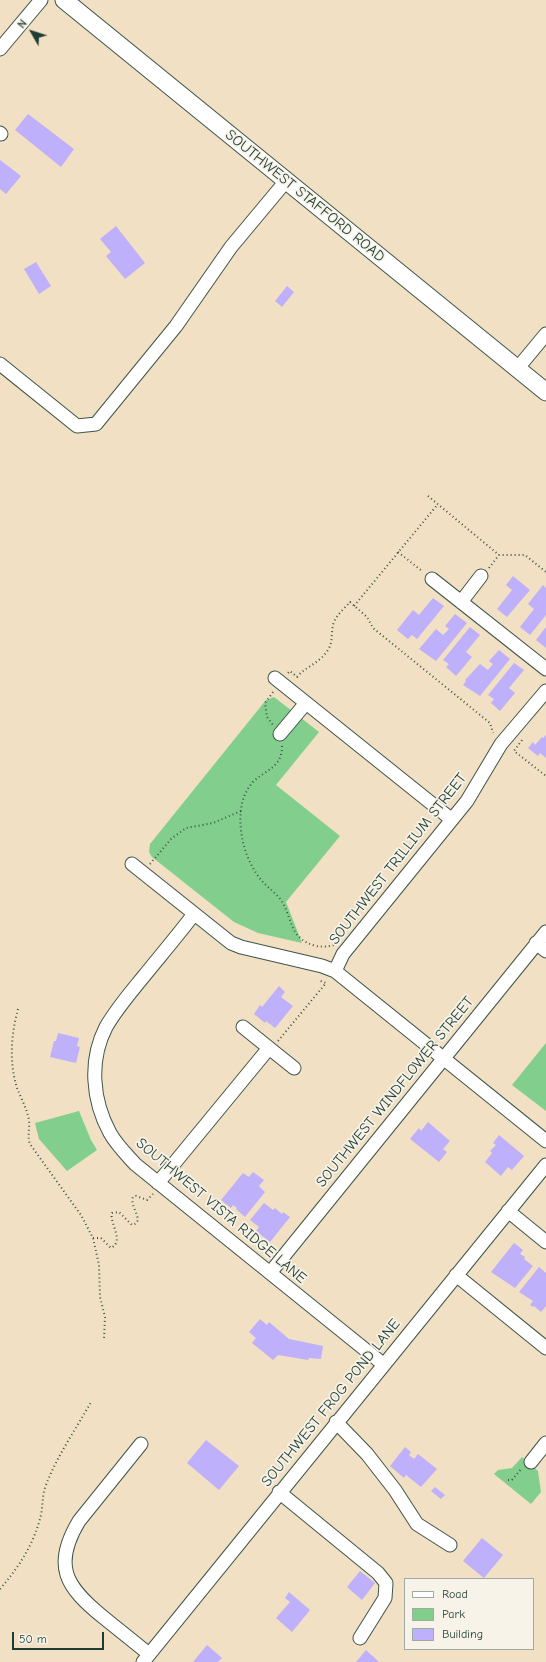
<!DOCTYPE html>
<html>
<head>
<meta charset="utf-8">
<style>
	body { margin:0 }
	#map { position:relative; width:546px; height:1662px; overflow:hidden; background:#f1e0c3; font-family:"Comic Neue",sans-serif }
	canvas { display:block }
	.legend { position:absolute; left:404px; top:1578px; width:130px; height:72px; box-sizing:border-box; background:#f7f3e8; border:1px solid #a1aaa0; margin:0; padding:5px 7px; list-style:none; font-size:12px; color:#1f3d34 }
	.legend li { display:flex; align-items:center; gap:8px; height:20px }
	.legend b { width:20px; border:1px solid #a1aaa0 }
	.north { position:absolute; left:12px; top:12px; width:40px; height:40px; -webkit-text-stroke:3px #f7f3e8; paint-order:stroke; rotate:309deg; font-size:11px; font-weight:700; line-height:16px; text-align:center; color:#1f3d34 }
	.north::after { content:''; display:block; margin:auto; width:14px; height:18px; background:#1f3d34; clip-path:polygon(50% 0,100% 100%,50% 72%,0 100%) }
	.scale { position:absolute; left:12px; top:1632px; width:92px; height:18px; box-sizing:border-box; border:2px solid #1f3d34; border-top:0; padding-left:5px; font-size:12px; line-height:14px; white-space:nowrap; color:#1f3d34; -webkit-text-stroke:3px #f7f3e8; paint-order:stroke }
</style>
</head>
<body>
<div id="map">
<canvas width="546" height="1662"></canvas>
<ul class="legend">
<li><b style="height:5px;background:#fff"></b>Road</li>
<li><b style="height:11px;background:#82cf8d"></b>Park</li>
<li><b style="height:11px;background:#beb0fa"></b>Building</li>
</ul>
<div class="north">N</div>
<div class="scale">50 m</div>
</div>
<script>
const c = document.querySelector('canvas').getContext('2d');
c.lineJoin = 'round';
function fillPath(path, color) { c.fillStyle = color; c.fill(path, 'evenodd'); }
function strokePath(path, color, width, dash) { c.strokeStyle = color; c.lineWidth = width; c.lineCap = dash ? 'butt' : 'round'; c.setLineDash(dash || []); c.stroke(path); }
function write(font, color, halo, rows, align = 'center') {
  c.font = font + ' "Comic Neue",sans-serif'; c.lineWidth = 3.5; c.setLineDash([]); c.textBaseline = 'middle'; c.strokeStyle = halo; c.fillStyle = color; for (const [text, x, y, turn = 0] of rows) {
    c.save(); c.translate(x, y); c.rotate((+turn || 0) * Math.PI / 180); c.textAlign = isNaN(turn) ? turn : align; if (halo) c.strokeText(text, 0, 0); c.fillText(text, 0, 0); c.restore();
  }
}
fillPath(new Path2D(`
	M274,697l45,35 -43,53 64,51 -54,66 16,41 -44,-10 -24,-11 -82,-65 -3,-5 1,-8 116,-144z
	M546,1043v68l-34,-26z
	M79,1111l12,29 6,10 -30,21 -28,-32 -4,-16z
	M522,1457l16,14 3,21 -10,12 -37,-30 4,-4 14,-2z`), '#82cf8d');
fillPath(new Path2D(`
	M28,114l46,35 -13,18 -46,-37z
	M0,160l21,16 -15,18 -6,-5z
	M116,226l29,37 -20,16 -19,-23 5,-4 -11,-13z
	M36,262l15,24 -12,8 -15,-25z
	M287,286l7,6 -12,15 -7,-6z
	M513,576l17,14 -23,27 -10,-8 15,-19 -6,-5z
	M543,585l3,3v27l-16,20 -10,-8 14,-18 -6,-5z
	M433,598l11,8 -27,33 -5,-4 -4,4 -11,-9 16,-20 6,5z
	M455,614l12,9 -31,38 -17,-12 17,-20 7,6 6,-6 -4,-3z
	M470,627l10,8 -14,17 6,5 -16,19 -10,-9 3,-3 -6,-4z
	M546,627v21l-10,-8z
	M499,650l11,9 -30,37 -17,-11 3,-4 -1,-1 15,-16 8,6 5,-6 -4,-3z
	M514,663l10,7 -15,18 6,5 -15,18 -9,-8 3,-4 -6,-4z
	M546,735v23l-6,-5 -2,3 -10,-8 5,-6 2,3 7,-8 1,1z
	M279,986l6,6 -4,5 12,9 -18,22 -9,-7 -1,2 -11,-9 6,-9 2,2z
	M58,1033l21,5 -2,8 3,1 -4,16 -26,-6 4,-16h2z
	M428,1122l22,19 -7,8 4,3 -8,10 -29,-23 9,-11 2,3z
	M499,1135l25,21 -12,14 -4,-3 -7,9 -16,-14 7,-9 -2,-2 6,-6 -3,-2z
	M253,1172l11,8 -5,6 6,6 -20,25 -9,-8 1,-1 -4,-3 -2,3 -10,-8 22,-27 6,4z
	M264,1203l9,7 2,-2 7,6 1,-2 7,5 -20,25 -14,-11 3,-4 -9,-7z
	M514,1243l9,7 -3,4 5,3 -1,2 9,7 -18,22 -24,-16z
	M539,1267l7,6v33l-5,6 -7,-6 -1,1 -3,-2 3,-4 -14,-9z
	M260,1319l7,6 2,-3 20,17 34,7 -2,13 -12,-1 -1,2 -30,-5 -5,5 -21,-17 4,-5 -7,-6z
	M206,1440l33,26 -20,24 -32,-27z
	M405,1447l6,5 -2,3 5,4 4,-5 19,15 -16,18 -15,-12 -2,3 -14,-12z
	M435,1487l10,8 -4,4 -10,-8z
	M482,1538l21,17 -19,23 -21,-17z
	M360,1571l15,12 -13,17 -15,-13z
	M289,1592l21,18 -18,22 -16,-14 14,-16 -5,-4z
	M207,1645l15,13 -4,4h-25z
	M366,1650l13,12h-23z`), '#beb0fa');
const minor = new Path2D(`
	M0,49l41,-49
	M0,133l1,1
	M0,364l77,62 19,-2 80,-98 55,-79 55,-66
	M517,369l29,-35
	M432,579l114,90
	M461,602l20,-26
	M275,678l176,141
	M280,734l26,-31
	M132,864l99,79 10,4 81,19 13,5 211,170
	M194,914c-16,21 -33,41 -50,62 -13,16 -27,32 -38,51 -17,33 -14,73 4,106 6,11 16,21 25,31l248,200
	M536,943l10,8
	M335,971l8,-17 124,-153 34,-57 45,-53
	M243,1027l51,41
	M158,1183l111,-135
	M508,1211l38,31
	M270,1273l276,-341
	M456,1275l90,73
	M336,1422l31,32 28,36 22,34 33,21
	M141,1444l-62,77c-27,45 -13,66 24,96 16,13 31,25 46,37
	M531,1462l15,-19
	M279,1492l99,81 8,10 -1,15 -25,40
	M143,1662l403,-497`);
const major = new Path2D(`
	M64,0l482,392`);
strokePath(minor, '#3e5549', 15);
strokePath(major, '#3e5549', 19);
strokePath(new Path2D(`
	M428,496l71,59
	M398,552l24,19
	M489,568l10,-13h26l21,17
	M354,606l84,-102
	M288,673l2,-2 7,6c9,-11 22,-13 31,-27 5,-8 3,-16 5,-25 2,-9 11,-16 17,-23l17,15 6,11 117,95 3,10
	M273,692l-8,11 2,14 6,8
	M522,740l-8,11 32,25
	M282,746c0,22 -17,24 -29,36 -7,8 -11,17 -12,28 -3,24 5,52 21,71 6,7 14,12 19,19 12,19 8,39 35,46 6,1 12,1 18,-1
	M150,864l21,-25 15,-11 27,-5 28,-12
	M18,1009c-7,26 -9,53 -1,79 4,10 10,21 12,32 1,8 -2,16 1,24l51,71 12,23 6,27 1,32 5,20 -1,22
	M278,1041l48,-58 -8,-3
	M93,1238h8l10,10c14,-7 -2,-25 1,-35l7,-1 13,13c14,-3 -3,-19 1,-28l3,-1 11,4 6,-6
	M508,1480h4l10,-12
	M0,1589c19,-22 34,-45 41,-74 2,-10 1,-20 5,-30 11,-29 30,-56 45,-83`), '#3e5549', 2, [1, 3]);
strokePath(minor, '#fff', 13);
strokePath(major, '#fff', 17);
write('15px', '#1f3d34', '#f7f3e8', [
	["SOUTHWEST STAFFORD ROAD",305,196,39],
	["SOUTHWEST TRILLIUM STREET",398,859,-52],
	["SOUTHWEST WINDFLOWER STREET",395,1092,-51],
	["SOUTHWEST VISTA RIDGE LANE",221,1211,40],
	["SOUTHWEST FROG POND LANE",331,1403,-51]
]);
</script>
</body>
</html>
